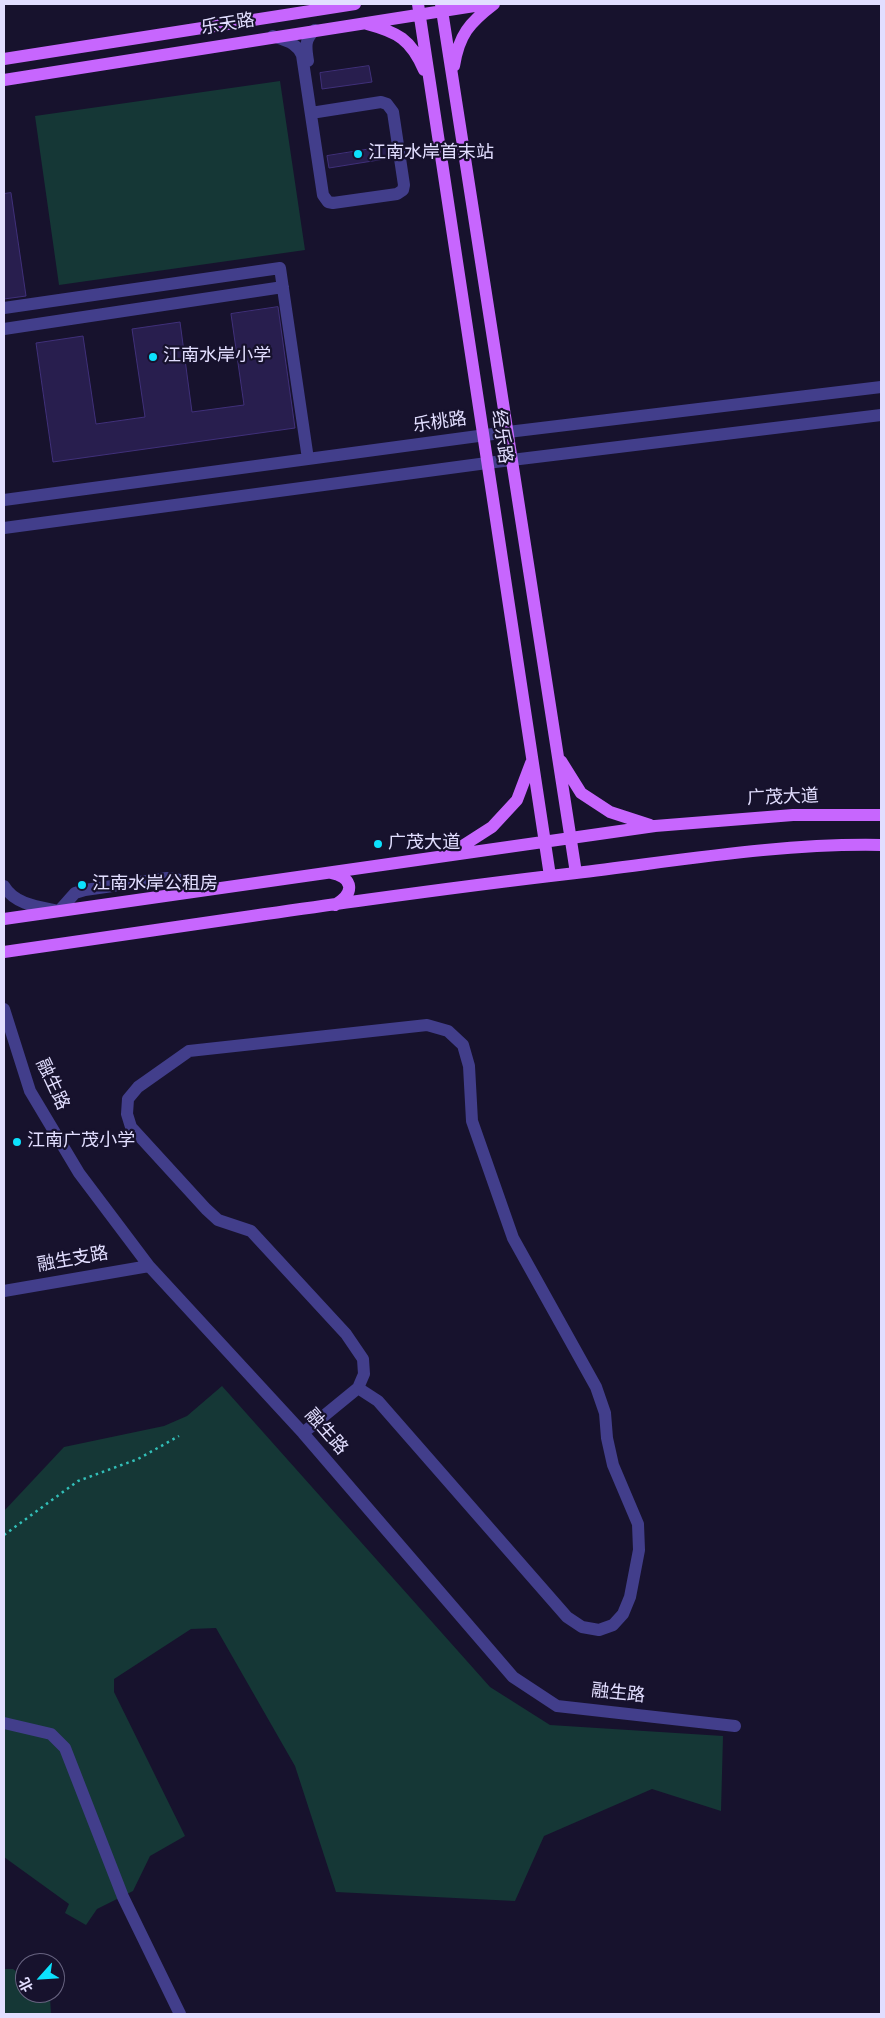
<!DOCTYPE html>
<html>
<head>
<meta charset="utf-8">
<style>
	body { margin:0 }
	#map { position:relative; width:885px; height:2018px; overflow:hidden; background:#17122d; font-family:Overpass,"Noto Sans SC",sans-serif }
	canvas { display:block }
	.frame { position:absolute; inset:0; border:5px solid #e2deff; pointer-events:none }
	.north { position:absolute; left:15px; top:1953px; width:50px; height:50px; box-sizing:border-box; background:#17122d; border:1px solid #686481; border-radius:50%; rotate:244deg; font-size:14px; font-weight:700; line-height:20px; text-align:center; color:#e2deff }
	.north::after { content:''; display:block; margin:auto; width:18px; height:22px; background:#0ce1fd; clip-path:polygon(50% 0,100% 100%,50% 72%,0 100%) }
</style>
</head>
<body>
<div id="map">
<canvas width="885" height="2018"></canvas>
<div class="frame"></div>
<div class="north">北</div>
</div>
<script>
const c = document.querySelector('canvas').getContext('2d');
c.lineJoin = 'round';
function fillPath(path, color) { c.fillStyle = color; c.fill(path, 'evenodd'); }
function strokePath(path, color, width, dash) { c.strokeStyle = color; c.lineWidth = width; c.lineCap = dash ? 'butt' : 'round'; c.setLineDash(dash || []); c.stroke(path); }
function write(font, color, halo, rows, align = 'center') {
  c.font = font + ' Overpass,"Noto Sans SC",sans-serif'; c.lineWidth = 4.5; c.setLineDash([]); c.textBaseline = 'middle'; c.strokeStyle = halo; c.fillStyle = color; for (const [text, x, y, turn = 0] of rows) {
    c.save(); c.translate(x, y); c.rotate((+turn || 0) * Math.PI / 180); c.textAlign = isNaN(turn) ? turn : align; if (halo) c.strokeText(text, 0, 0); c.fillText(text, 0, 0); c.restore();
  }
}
fillPath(new Path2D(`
	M280,81l25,169 -246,35 -24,-169z
	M222,1386l268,301 60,38 173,11 -2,75 -69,-22 -108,47 -29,65 -179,-9 -41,-126 -79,-138 -25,1 -77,50v13l71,144 -35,20 -17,35 -36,18 -11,16 -21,-12 4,-9 -65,-47v-346l60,-64 100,-21 23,-10z
	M4,1969h9l12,9v15h19l6,5 1,16h-47z`), '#153736');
const building = new Path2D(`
	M369,66l3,16 -50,7 -2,-16z
	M390,146l1,12 -62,10 -2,-12z
	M11,193l15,103 -22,3v-105z
	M278,307l17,121 -242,34 -17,-119 47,-7 13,88 49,-7 -13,-88 48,-7 12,90 52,-7 -13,-91z`);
fillPath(building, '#281e4e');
strokePath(building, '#40307a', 1);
strokePath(new Path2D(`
	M4,1535l74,-54 60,-22 41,-23`), '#32bfb8', 2.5, [2.5, 4]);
strokePath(new Path2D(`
	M273,36c13,5 23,6 29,19l21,140 5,7 5,1 64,-9 6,-4 1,-5 -11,-73 -6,-8 -6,-2 -70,11
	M308,61c-2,-13 -4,-22 7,-31
	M4,308l276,-40 28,191
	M4,329l279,-42
	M4,500l504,-68 373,-45
	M4,528l483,-65 394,-48
	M4,886c11,19 36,21 55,25l16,-18 10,-3 82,-12 13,2 24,10
	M4,1009l26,82 49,82 70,93 154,167 210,244 44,29 178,20
	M4,1291l145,-25
	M303,1433l55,-45 6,-14 -1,-15 -17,-25 -95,-103 -33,-11 -12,-11 -75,-82 -4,-13 1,-15 10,-12 51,-36 238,-26 21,6 15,14 6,21 3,55 41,117 83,149 9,26 2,25 6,27 25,59 1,26 -9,47 -7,17 -10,11 -14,5 -17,-3 -15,-10 -189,-216 -20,-13
	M4,1723l47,11 14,14 58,149 57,117`), '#423e8b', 12);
strokePath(new Path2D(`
	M418,4l132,872
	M441,4l135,869
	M367,24c30,8 44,15 57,46
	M4,59l351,-55
	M454,66c5,-31 15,-43 40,-62
	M4,80l483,-76
	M561,761l20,32 29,19 40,13
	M453,852l39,-25 25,-27 14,-37
	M331,873c23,5 24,20 4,32
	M4,919l651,-93 138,-11h88
	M4,952c190,-27 381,-57 572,-79 101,-12 203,-30 305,-28`), '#c766fe', 12);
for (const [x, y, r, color] of [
	[358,154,5,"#0ce1fd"],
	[153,357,5,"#0ce1fd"],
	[378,844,5,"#0ce1fd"],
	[82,885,5,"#0ce1fd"],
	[17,1142,5,"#0ce1fd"]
]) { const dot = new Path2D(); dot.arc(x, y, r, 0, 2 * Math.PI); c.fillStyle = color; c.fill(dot); strokePath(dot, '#17122d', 2); }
write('18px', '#e2deff', '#17122d', [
	["乐天路",228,26,-9],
	["乐桃路",440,424,-8],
	["经乐路",500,437,82],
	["广茂大道",783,799,-2],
	["融生路",51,1085,65],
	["融生支路",73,1261,-10],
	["融生路",325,1433,49],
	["融生路",618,1695,6]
]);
write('18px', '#e2deff', '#17122d', [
	["江南水岸首末站",368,154],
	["江南水岸小学",163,357],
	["广茂大道",388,844],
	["江南水岸公租房",92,885],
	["江南广茂小学",27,1142]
], 'left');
</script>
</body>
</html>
